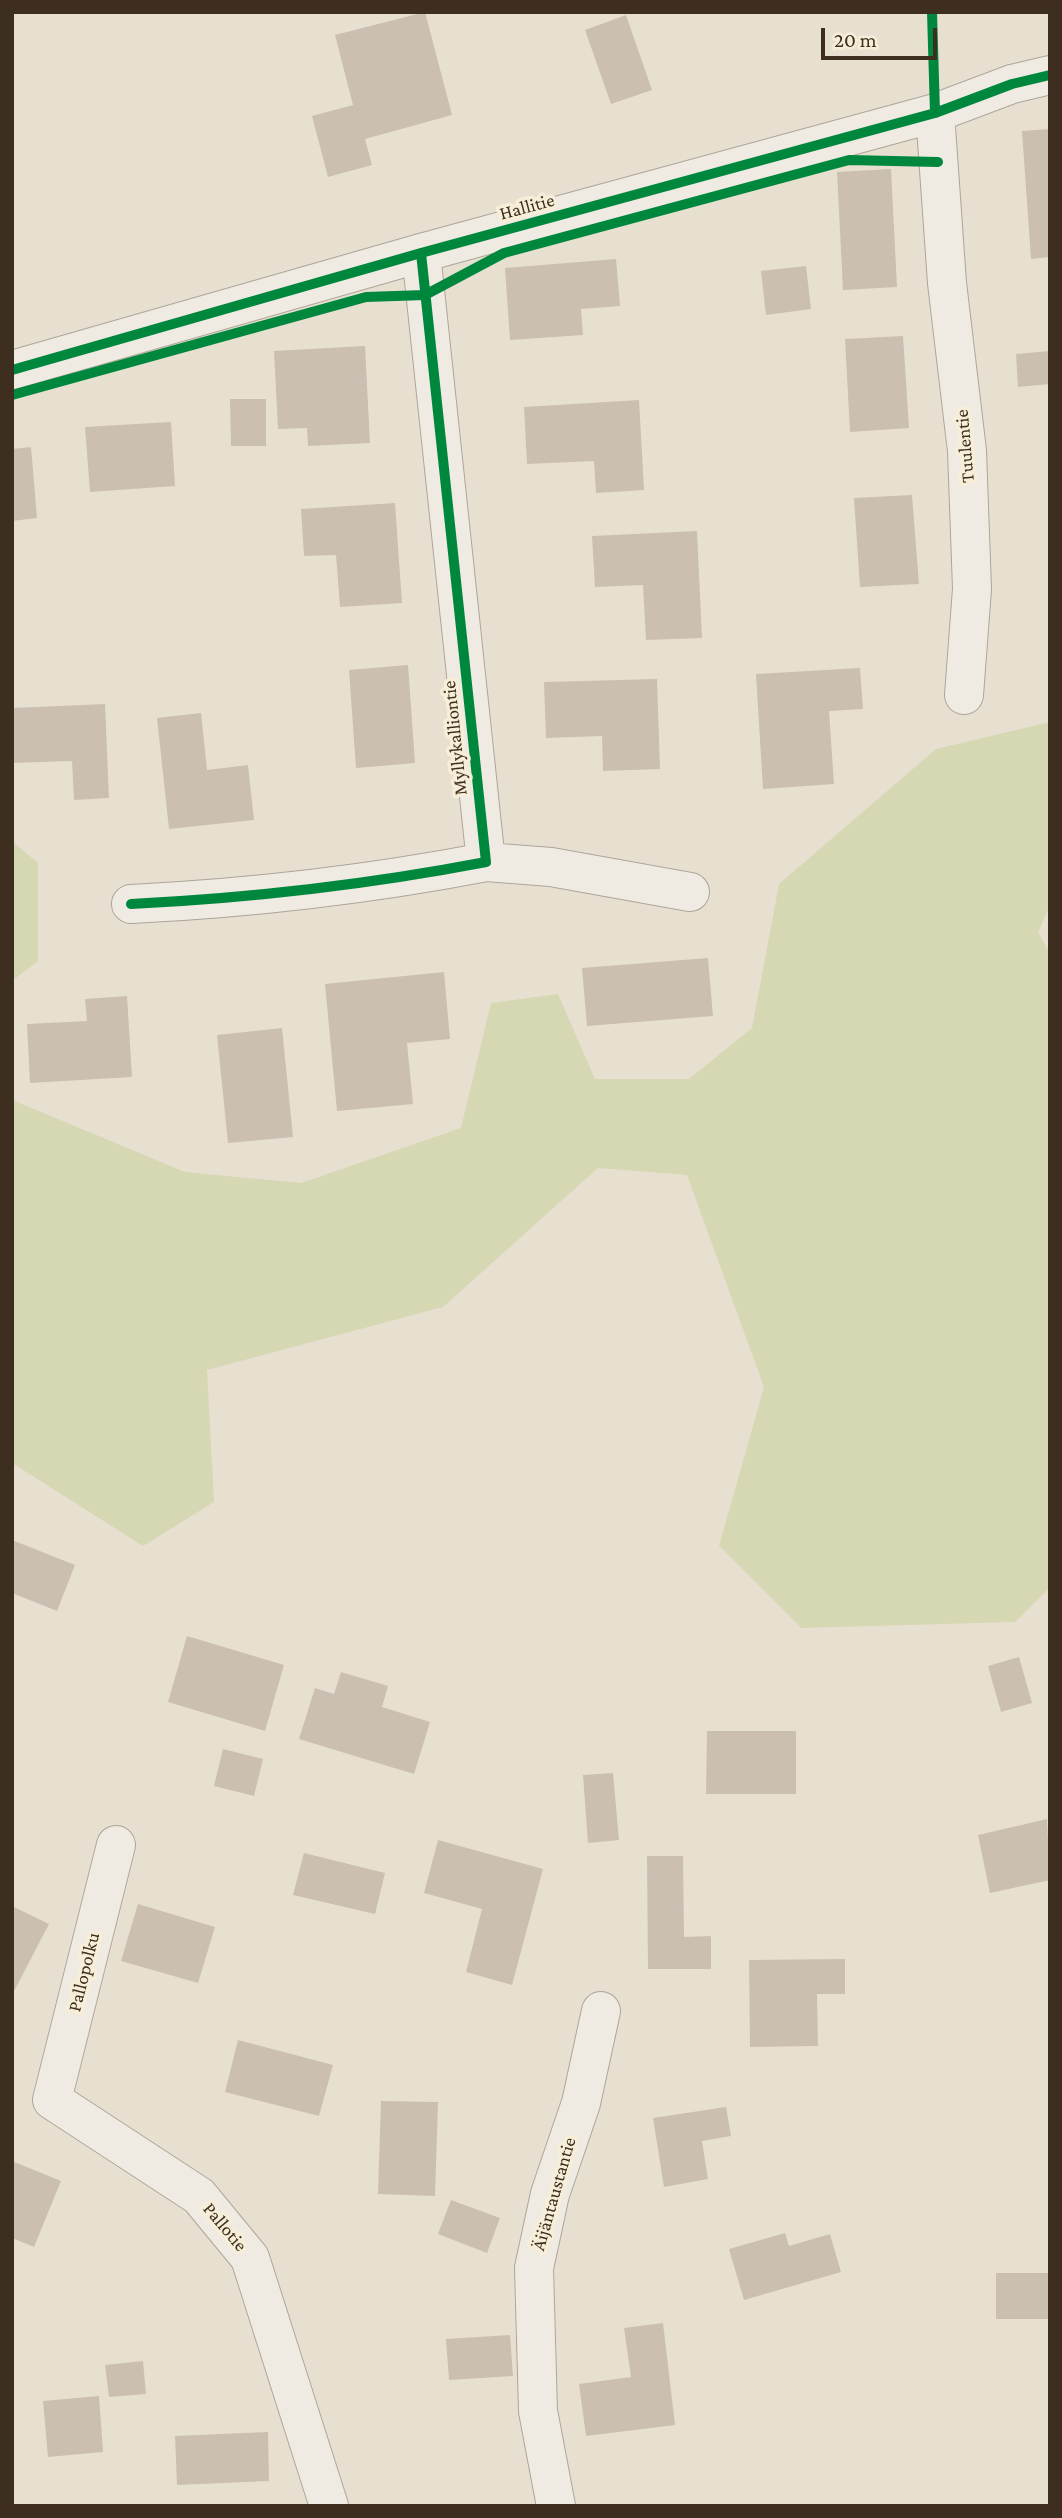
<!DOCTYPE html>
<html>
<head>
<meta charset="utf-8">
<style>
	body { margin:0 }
	#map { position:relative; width:1062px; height:2518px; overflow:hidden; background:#e7e0d1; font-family:"Crimson Pro",serif }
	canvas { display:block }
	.frame { position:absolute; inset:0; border:14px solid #3d2e20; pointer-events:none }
	.scale { position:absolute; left:821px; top:28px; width:116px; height:32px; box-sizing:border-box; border:4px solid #3d2e20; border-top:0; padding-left:9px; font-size:21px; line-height:24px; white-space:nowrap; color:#3d2e20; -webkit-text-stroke:5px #f7eed8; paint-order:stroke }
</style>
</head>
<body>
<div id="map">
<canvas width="1062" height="2518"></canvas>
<div class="frame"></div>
<div class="scale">20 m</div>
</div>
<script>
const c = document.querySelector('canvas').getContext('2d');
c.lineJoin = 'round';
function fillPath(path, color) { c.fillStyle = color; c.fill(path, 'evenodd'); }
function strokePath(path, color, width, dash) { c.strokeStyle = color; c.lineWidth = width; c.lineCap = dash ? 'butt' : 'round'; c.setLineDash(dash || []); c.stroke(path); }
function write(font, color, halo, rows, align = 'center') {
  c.font = font + ' "Crimson Pro",serif'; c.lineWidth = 7; c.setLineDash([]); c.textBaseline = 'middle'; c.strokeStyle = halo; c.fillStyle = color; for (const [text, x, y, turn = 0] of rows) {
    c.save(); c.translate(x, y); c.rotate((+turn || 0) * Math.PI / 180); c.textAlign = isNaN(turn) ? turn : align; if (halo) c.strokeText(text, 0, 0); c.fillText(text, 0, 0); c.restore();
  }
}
fillPath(new Path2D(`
	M1050,722v184l-12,26 12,22v633l-35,35 -214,6 -82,-82 45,-159 -77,-212 -89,-7 -155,139 -236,63 7,132 -71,44 -131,-83v-369l3,7 170,71 116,11 160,-55 30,-125 67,-9 37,85h94l63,-51 27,-144 157,-135z
	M12,841l26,22v98l-26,20z`), '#d6d7b3');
fillPath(new Path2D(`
	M425,12l27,103 -87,24 7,26 -44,12 -16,-61 41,-11 -18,-70z
	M626,15l26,75 -41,14 -26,-74z
	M1050,129v128l-19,2 -9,-128z
	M891,169l6,118 -54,3 -6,-118z
	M616,259l4,47 -39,3 2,26 -73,5 -5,-72z
	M806,266l5,43 -45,6 -5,-44z
	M903,336l6,92 -59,4 -5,-93z
	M365,346l5,97 -62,3 -1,-18 -29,1 -4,-78z
	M1050,351v33l-32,3 -2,-33z
	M230,399h36v47h-35z
	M639,400l5,90 -48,3 -2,-32 -67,3 -3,-57z
	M171,422l4,64 -85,6 -5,-65z
	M31,447l6,71 -25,3v-72z
	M912,495l7,89 -59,3 -6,-89z
	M395,503l7,100 -62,4 -4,-52 -32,1 -3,-47z
	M697,531l5,107 -56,2 -3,-55 -48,2 -3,-51z
	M408,665l7,98 -59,5 -7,-98z
	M860,668l3,41 -34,2 5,73 -71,5 -7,-115z
	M657,679l3,90 -57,2 -1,-35 -56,2 -2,-56z
	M105,704l4,94 -35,2 -2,-39 -60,2v-55z
	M201,713l6,57 41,-5 6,55 -85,9 -12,-111z
	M708,958l5,58 -126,10 -5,-58z
	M444,972l6,67 -43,4 6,61 -76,7 -12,-127z
	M127,996l5,81 -102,6 -3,-59 60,-3 -2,-22z
	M282,1028l11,109 -65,6 -11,-108z
	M12,1540l63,25 -18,46 -45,-18z
	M187,1636l97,29 -19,66 -97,-29z
	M1019,1657l13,46 -31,9 -13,-46z
	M341,1672l47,14 -6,21 48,15 -16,52 -115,-35 16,-51 19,6z
	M707,1731h89v63h-90z
	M223,1749l40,10 -9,37 -40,-10z
	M613,1773l6,67 -31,3 -5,-68z
	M1047,1819l3,61 -60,13 -12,-58z
	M438,1840l105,29 -31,116 -46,-13 16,-63 -58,-16z
	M304,1853l81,20 -10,41 -82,-19z
	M647,1856h36l1,81 27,-1v33h-63z
	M138,1904l77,23 -17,56 -77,-22z
	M12,1906l37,18 -37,71z
	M845,1959v35h-28l1,52 -68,1 -1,-87z
	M238,2040l95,25 -14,51 -94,-24z
	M381,2101l57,1 -3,94 -57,-2z
	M726,2107l5,29 -29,5 6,38 -44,8 -11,-69z
	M12,2161l49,20 -27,66 -22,-9z
	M451,2200l49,18 -13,35 -49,-19z
	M785,2233l4,13 41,-12 11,38 -97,28 -15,-51z
	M996,2273h54v46h-54z
	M663,2323l12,102 -89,11 -7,-52 52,-7 -7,-49z
	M510,2335l3,41 -64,4 -3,-41z
	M143,2361l3,33 -37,3 -4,-32z
	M99,2396l4,56 -55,5 -5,-56z
	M268,2432l1,49 -92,4 -2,-49z`), '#cbbfb2');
const minor = new Path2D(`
	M935,113l12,170 20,168 5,138 -8,106
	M12,370l409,-117 514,-140 77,-29 38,-9
	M486,862l65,5 139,25
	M131,904c121,-6 235,-19 355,-42l-65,-609
	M116,1845l-64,255 147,96 51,62 79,248
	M556,2506l-18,-95 -4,-143 16,-74 31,-91 20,-92`);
strokePath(minor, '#ada599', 40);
strokePath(minor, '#efebe3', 38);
strokePath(new Path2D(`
	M932,12l3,101
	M12,370l409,-117 514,-140 77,-29 38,-9
	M12,395l354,-98 59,-2 79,-42 345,-93 89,2
	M131,904c121,-6 235,-19 355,-42l-65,-609`), '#00873e', 10);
write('19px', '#3d2e20', '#f7eed8', [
	["Hallitie",527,207,-15],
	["Tuulentie",965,446,-95],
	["Myllykalliontie",455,738,-96],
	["Pallopolku",84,1972,-76],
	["Äijäntaustantie",554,2194,-74],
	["Pallotie",225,2227,50]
]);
</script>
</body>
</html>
